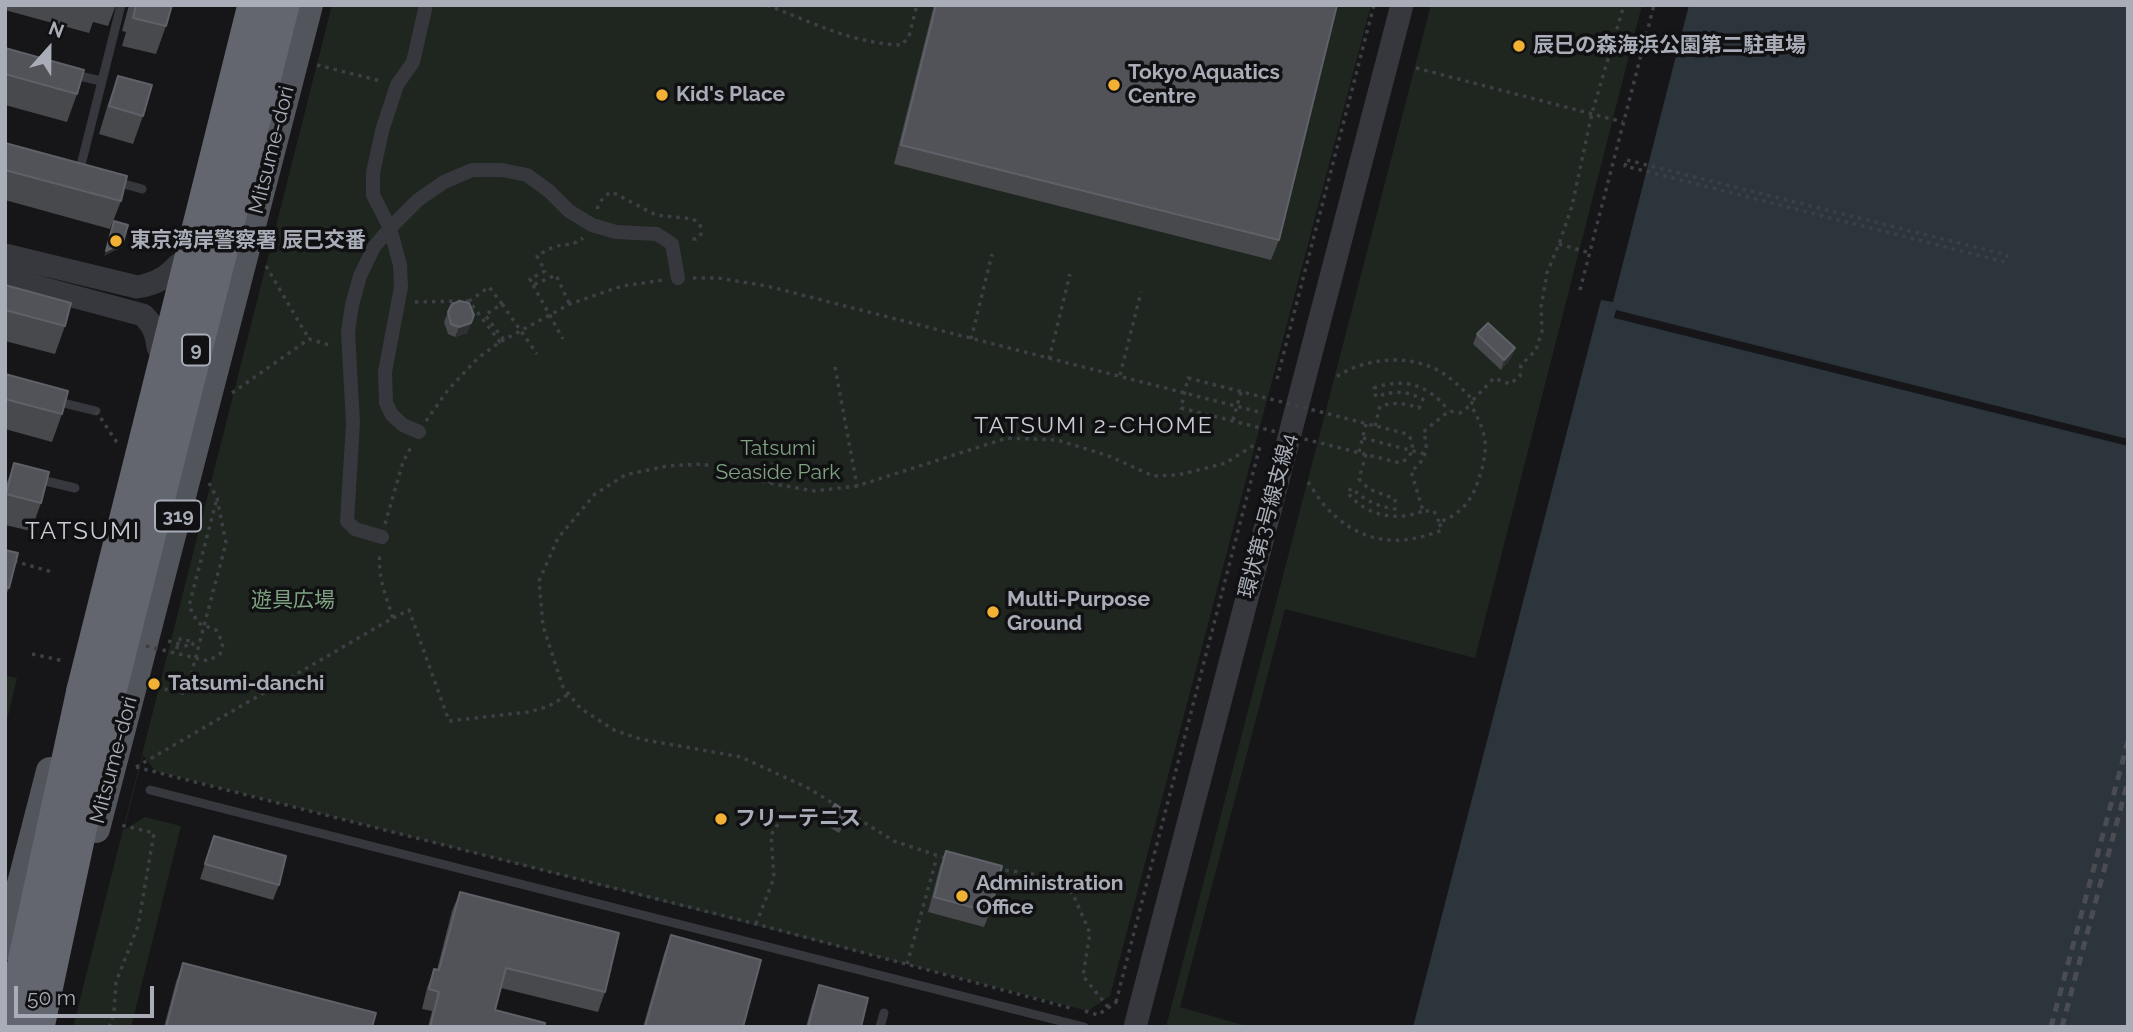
<!DOCTYPE html>
<html>
<head>
<meta charset="utf-8">
<style>
	body { margin:0 }
	#map { position:relative; width:2133px; height:1032px; overflow:hidden; background:#161618; font-family:Raleway,sans-serif }
	canvas { display:block }
	.frame { position:absolute; inset:0; border:7px solid #a8adb8; pointer-events:none }
	.north { position:absolute; left:14px; top:14px; width:70px; height:70px; -webkit-text-stroke:5px #111113; paint-order:stroke; rotate:21deg; font-size:19px; font-weight:700; line-height:28px; text-align:center; color:#a8adb8 }
	.north::after { content:''; display:block; margin:auto; width:24px; height:32px; background:#a8adb8; clip-path:polygon(50% 0,100% 100%,50% 72%,0 100%) }
	.scale { position:absolute; left:14px; top:986px; width:140px; height:32px; box-sizing:border-box; border:4px solid #a8adb8; border-top:0; padding-left:9px; font-size:21px; line-height:24px; white-space:nowrap; color:#a8adb8; -webkit-text-stroke:5px #111113; paint-order:stroke }
</style>
</head>
<body>
<div id="map">
<canvas width="2133" height="1032"></canvas>
<div class="frame"></div>
<div class="north">N</div>
<div class="scale">50 m</div>
</div>
<script>
const c = document.querySelector('canvas').getContext('2d');
c.lineJoin = 'round';
function fillPath(path, color) { c.fillStyle = color; c.fill(path, 'evenodd'); }
function strokePath(path, color, width, dash) { c.strokeStyle = color; c.lineWidth = width; c.lineCap = dash ? 'butt' : 'round'; c.setLineDash(dash || []); c.stroke(path); }
function write(font, color, halo, rows, align = 'center') {
  c.font = font + ' Raleway,"Noto Sans JP",sans-serif'; c.lineWidth = 7; c.setLineDash([]); c.textBaseline = 'middle'; c.strokeStyle = halo; c.fillStyle = color; for (const [text, x, y, turn = 0] of rows) {
    c.save(); c.translate(x, y); c.rotate((+turn || 0) * Math.PI / 180); c.textAlign = isNaN(turn) ? turn : align; if (halo) c.strokeText(text, 0, 0); c.fillText(text, 0, 0); c.restore();
  }
}
fillPath(new Path2D(`
	M332,5h1039l-261,991 -22,15 -933,-240 -12,-16 -19,75 21,-13 36,9 -50,201h-58z
	M1431,5h211l-167,653 -190,-49 -105,398 70,20h-84z
	M5,675l12,3 -12,50z`), '#1e261f');
fillPath(new Path2D(`
	M1689,5h439v1022h-715l188,-727 12,2z`), '#2c353c');
fillPath(new Path2D(`
	M1616,310l512,129v7l-514,-128z`), '#161618');
strokePath(new Path2D(`
	M767,5c44,17 87,39 135,40l7,-9 8,-31
	M317,65l64,16
	M1416,68l207,54
	M1627,160l380,95 -2,7 -380,-96z
	M597,209c3,-8 7,-14 15,-17l44,23 37,4 7,5 1,10 -5,5h-8
	M1559,244l31,9
	M266,266l43,73
	M693,278h25l49,8 496,127
	M533,285l30,54
	M1580,290l74,-285
	M415,302l54,-1 31,41 4,-2 -19,-25 17,-11 -13,-17 -20,14
	M569,303l-13,-28 -23,10 -3,-6 15,-8 -8,-15c5,-3 11,-7 17,-9 12,-4 17,0 29,-9
	M502,304l35,50
	M971,339l21,-85
	M1049,359l21,-85
	M835,367l22,119
	M1120,375l21,-83
	M1277,379l97,-374
	M232,393l77,-54 24,7
	M1473,400l21,-22 16,6 10,-8 1,-11 15,-15 6,-19 -1,-24 6,-34 12,-29 13,-38 20,-93 32,-108
	M426,421l22,-31 30,-32 22,-16 70,-38 52,-18 42,-6
	M1375,426l5,-20c15,-4 25,-3 39,2l4,-9c-18,-8 -28,-9 -47,-2l-2,-9c30,-11 55,-3 75,23
	M1363,438l62,16
	M1359,452l7,-28
	M1366,454l-7,25 10,10 26,10v10c-18,-3 -30,-8 -43,-21l-5,4c19,24 48,30 76,19
	M1308,482c5,7 10,16 16,23 33,37 72,44 118,25l-3,-8c28,-10 35,-27 43,-53 2,-11 5,-22 2,-33 -2,-11 -8,-21 -13,-31l2,-5c-9,-9 -18,-19 -29,-26 -31,-21 -78,-17 -108,3
	M769,483l7,-30
	M1439,522l-5,-11h-11l-12,-40c14,-9 19,-24 12,-39l26,-21 11,2 11,-8
	M385,524l18,-62 9,-17
	M14,561l38,11
	M393,618l16,-8 40,111 79,-9 19,-5 22,-13
	M168,641l23,6 3,-5 -14,-3 -5,14
	M32,654l32,7
	M156,687l30,7 40,-151 -9,-45 -8,-15
	M136,767l257,-149c-7,-21 -16,-43 -13,-66
	M136,767l620,157 318,85
	M945,858l-51,-17 -86,-53 -67,-31 -101,-18 -26,-9 -34,-22 -17,-21 -20,-61 -4,-45 19,-43 37,-44 30,-19 42,-9 36,-2 66,19 45,8 43,-5 150,-48 50,2 52,16 44,20 25,-1 48,-12 28,-18
	M997,869l43,6 33,19 17,39 -7,43 25,31
	M756,924l18,-46 -3,-43 12,-19
	M907,964l30,-107
	M1116,1002l144,-556
	M1085,1011l13,4 18,-13 4,1
	M109,1027l5,-15 2,-30 22,-56 16,-93 -33,-8`), '#3d3f44', 3.5, [3.5, 5]);
strokePath(new Path2D(`
	M71,74l30,7
	M79,173l42,-168
	M113,181l29,8
	M55,401l41,10
	M37,479l38,9
	M150,790l934,237
	M880,1027l4,-14`), '#37383d', 9);
strokePath(new Path2D(`
	M419,432l-16,-7 -11,-10 -6,-12 -1,-31 16,-85 -1,-22 -10,-37 -17,-33v-22l9,-42 15,-46 16,-23 13,-57
	M382,537l-27,-8 -8,-8 6,-98 -5,-91 4,-27 8,-29 14,-29 16,-19 28,-28 26,-18 28,-12h30l25,5 22,16 20,20 23,14 24,7 41,2 15,10 6,34`), '#37383d', 14);
strokePath(new Path2D(`
	M5,255l132,32c18,-3 29,-9 41,-22
	M5,278l138,37c10,10 13,17 15,32
	M1135,1027l267,-1022`), '#37383d', 23);
strokePath(new Path2D(`
	M96,829l213,-824
	M5,946l45,-175`), '#53555c', 28);
strokePath(new Path2D(`
	M10,1027l73,-337
	M38,1027l71,-332`), '#63666e', 33);
strokePath(new Path2D(`
	M2051,1027l77,-286
	M2062,1027l66,-246`), '#4a4c52', 5, [9, 7]);
strokePath(new Path2D(`
	M1188,378l219,56 5,6c1,11 -1,18 -12,23l-219,-55z
	M96,411l22,33
	M1233,420l8,-28
	M146,646l62,15 12,-7 3,-11 -7,-13 -18,-7 -9,-17 28,-108`), '#3d3f44', 3.5, [3.5, 5]);
strokePath(new Path2D(`
	M83,690l171,-685
	M109,695l174,-690`), '#63666e', 33);
fillPath(new Path2D(`
	M5,5h111l-8,21 -15,-4 -4,11 -84,-23z
	M129,5h43l-6,21 -10,28 -34,-8 4,-14 -4,-1z
	M934,5h403l-58,235 -8,20 -377,-96z
	M5,48l72,46 -10,28 -62,-17z
	M118,76l25,40 -10,28 -34,-10 9,-30z
	M5,170l116,31 -11,28 -105,-29z
	M5,285l60,41 -10,28 -50,-13z
	M448,312l26,3 -7,18 -12,4 -7,-3 -4,-12z
	M1477,334l38,14 -4,10 -10,12 -28,-26z
	M5,374l57,40 -10,28 -47,-13z
	M14,463l27,40 -10,28 -26,-6v-37z
	M5,550l4,38 -4,9z
	M850,814l-2,5 -9,14 -15,-9 2,-5z
	M214,836l65,49 -6,15 -73,-21z
	M946,851l44,61 -6,15 -56,-15 12,-46z
	M460,892l145,100 -7,20 -97,-24 -6,22 49,17h-116l4,-16 -10,-2 5,-21 7,-19 3,1 15,-59z
	M671,935l72,92h-100l21,-73z
	M183,963l189,64h-208l12,-45z
	M819,985l42,42h-55l6,-22z`), '#47494d');
fillPath(new Path2D(`
	M123,242l-1,5 -18,9 2,-5z
	M471,323l-4,10 -12,4 4,-10z
	M1515,348l-4,10 -10,12 3,-10z`), '#2f3033');
const building = new Path2D(`
	M136,5h36l-6,21 -33,-8z
	M936,5h401l-58,235 -378,-95z
	M5,48l79,22 -7,24 -72,-20z
	M118,76l34,9 -9,31 -34,-10z
	M5,143l122,33 -6,25 -116,-31z
	M114,221l14,4 -5,17 -17,9z
	M5,285l66,18 -6,23 -60,-16z
	M460,301l9,2 5,12 -3,8 -12,4 -8,-3 -3,-12 4,-8z
	M1488,323l27,25 -11,12 -27,-26z
	M5,374l63,17 -6,23 -57,-15z
	M14,463l35,9 -8,31 -35,-9z
	M5,550l13,3 -9,35 -4,-1z
	M835,804l15,10 -9,13 -15,-8z
	M214,836l72,20 -7,29 -74,-21z
	M946,851l56,15 -12,46 -56,-15z
	M460,892l159,41 -14,59 -99,-24 -11,42 50,13 -1,4h-114l9,-35 -10,-3 5,-20 5,1z
	M671,935l90,25 -18,67h-98z
	M183,963l193,50 -4,14h-206z
	M819,985l49,13 -7,29h-53z`);
fillPath(building, '#525359');
strokePath(building, '#5f6168', 2);
for (const [x, y, r, color] of [
	[1519,46,7,"#f2b134"],
	[1114,85,7,"#f2b134"],
	[662,95,7,"#f2b134"],
	[116,241,7,"#f2b134"],
	[993,612,7,"#f2b134"],
	[154,684,7,"#f2b134"],
	[721,819,7,"#f2b134"],
	[962,896,7,"#f2b134"]
]) { const dot = new Path2D(); dot.arc(x, y, r, 0, 2 * Math.PI); c.fillStyle = color; c.fill(dot); strokePath(dot, '#111113', 2.5); }
for (const [x, y, w] of [
	[196,350,28],
	[178,516,46]
]) { const box = new Path2D(); box.roundRect(x - w / 2, y - 15.5, w, 31, 5); c.fillStyle = '#111113'; c.fill(box); strokePath(box, '#a8adb8', 2); }
write('bold 19px', '#a8adb8', null, [
	["9",196,350],
	["319",178,516]
]);
write('bold 21px', '#a8adb8', '#111113', [
	["辰巳の森海浜公園第二駐車場",1533,46],
	["Tokyo Aquatics",1128,73],
	["Centre",1128,97],
	["Kid's Place",676,95],
	["東京湾岸警察署 辰巳交番",130,241],
	["Multi-Purpose",1007,600],
	["Ground",1007,624],
	["Tatsumi-danchi",168,684],
	["フリーテニス",735,819],
	["Administration",976,884],
	["Office",976,908]
], 'left');
write('21px', '#a8adb8', '#111113', [
	["Mitsume-dori",272,150,-76],
	["環状第3号線支線4",1268,516,-75],
	["Mitsume-dori",114,760,-75]
]);
write('21px', '#7fa381', '#111113', [
	["Tatsumi",778,449],
	["Seaside Park",778,473],
	["遊具広場",293,601]
]);
c.letterSpacing = '2px';
write('23px', '#c9ccd4', '#111113', [
	["TATSUMI 2-CHOME",1094,426]
]);
c.letterSpacing = '0px';
c.letterSpacing = '2px';
write('24px', '#c9ccd4', '#111113', [
	["TATSUMI",83,532]
]);
c.letterSpacing = '0px';
</script>
</body>
</html>
